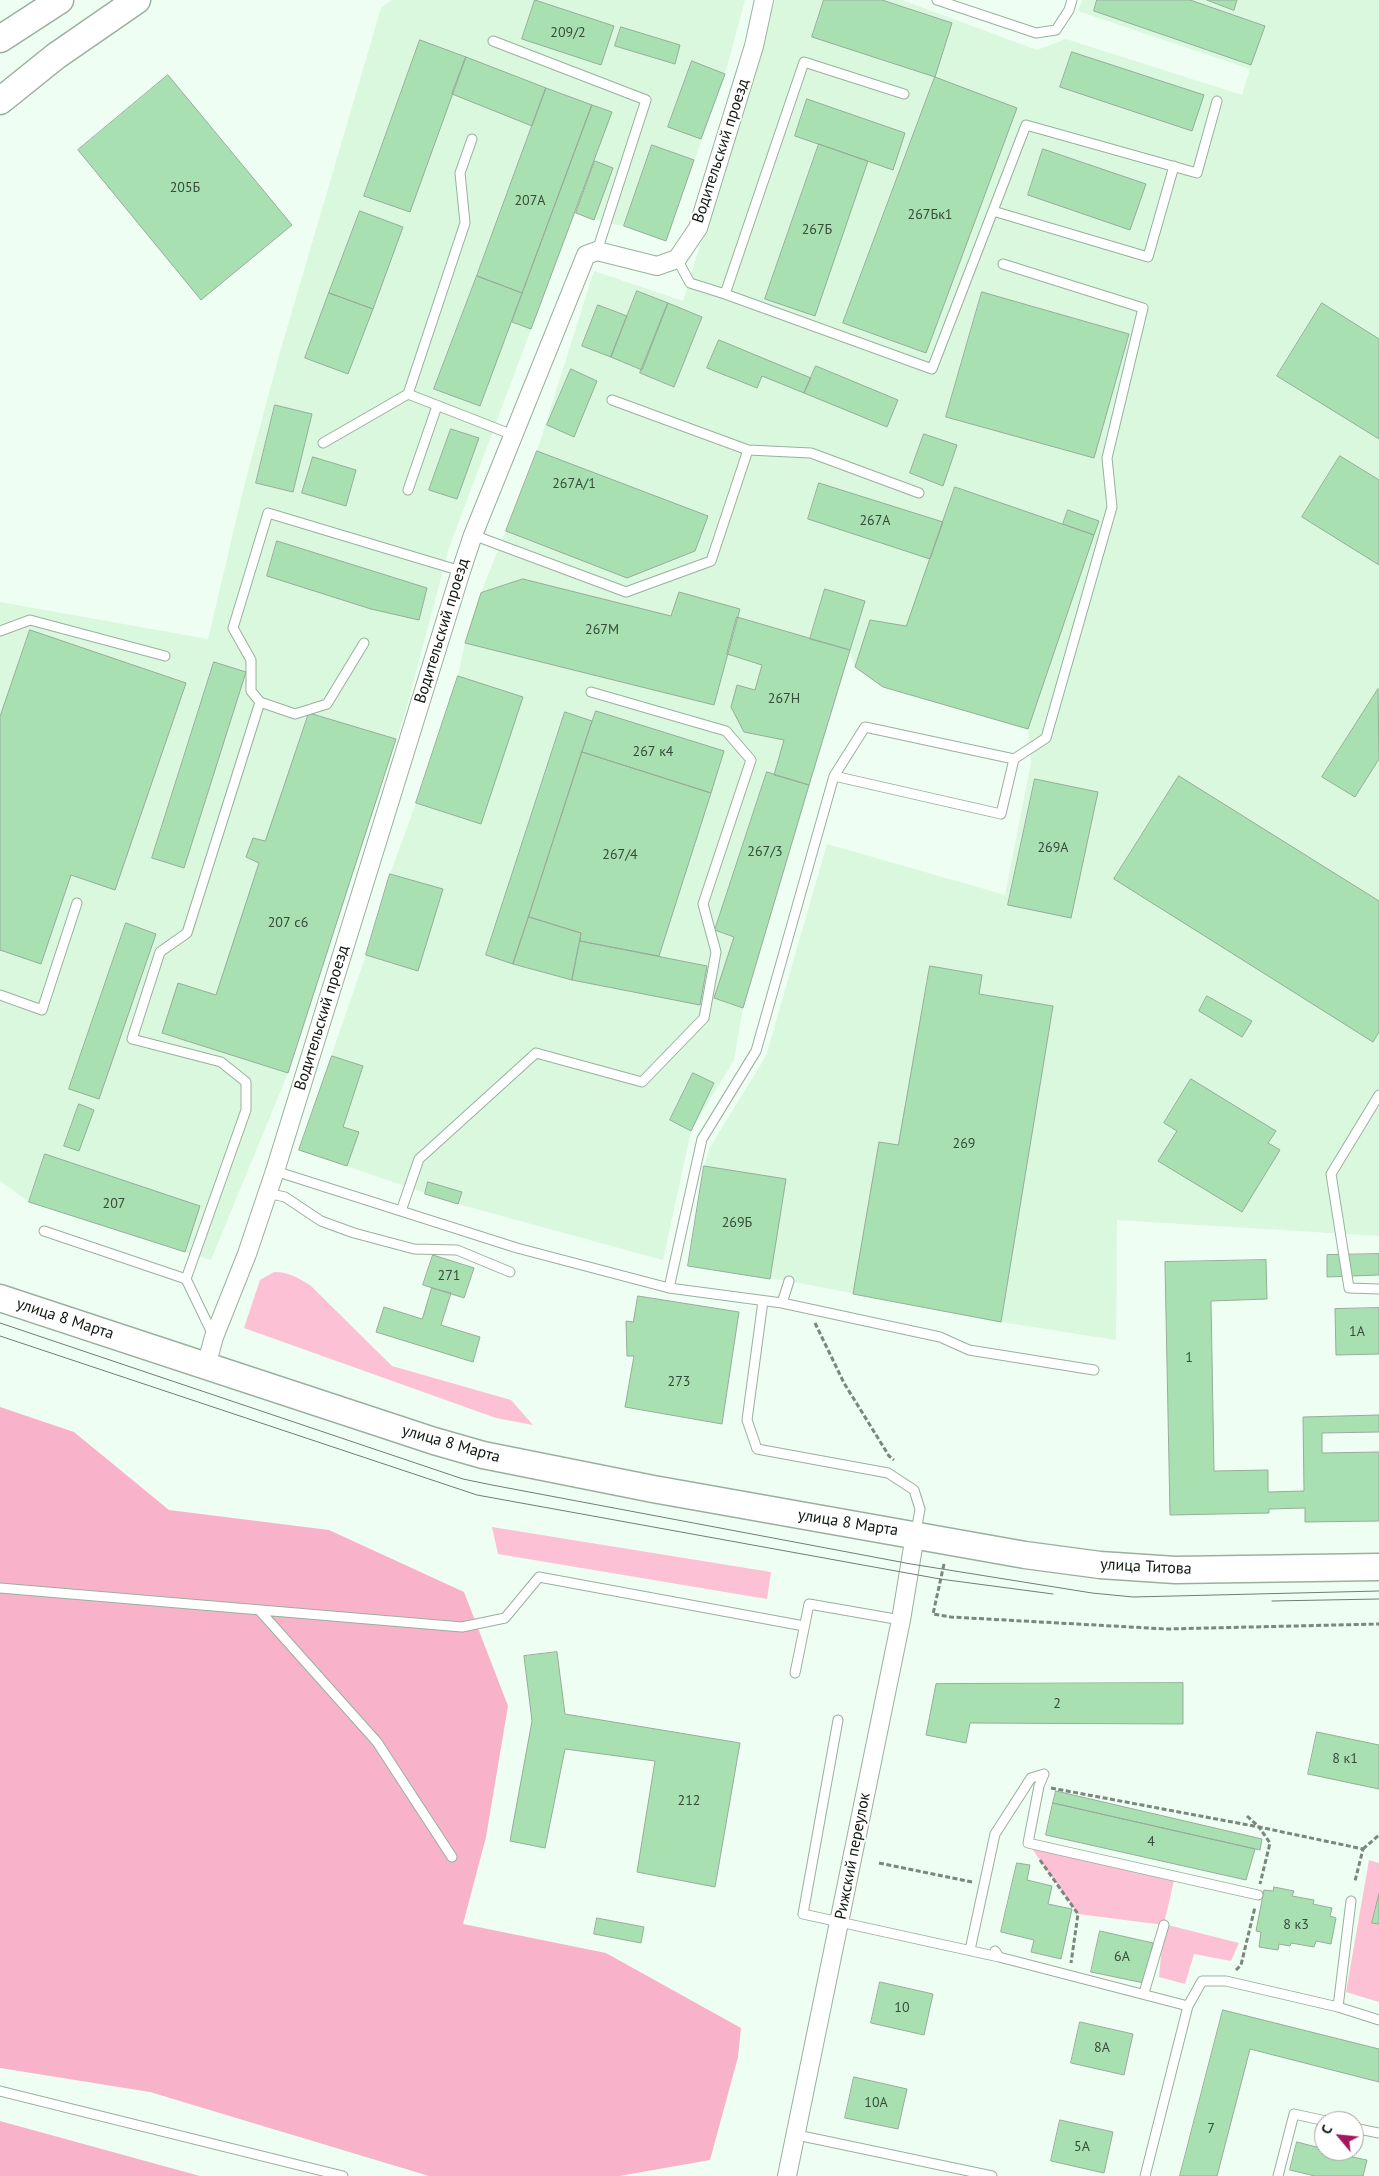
<!DOCTYPE html>
<html>
<head>
<meta charset="utf-8">
<style>
	body { margin:0 }
	#map { position:relative; width:1379px; height:2176px; overflow:hidden; background:#effef2; font-family:"PT Sans",sans-serif }
	canvas { display:block }
	.north { position:absolute; left:1314px; top:2111px; width:50px; height:50px; box-sizing:border-box; background:#fff; border:1px solid #9fa3a0; border-radius:50%; rotate:298deg; font-size:14px; font-weight:700; line-height:20px; text-align:center; color:#101811 }
	.north::after { content:''; display:block; margin:auto; width:18px; height:22px; background:#a3175f; clip-path:polygon(50% 0,100% 100%,50% 72%,0 100%) }
</style>
</head>
<body>
<div id="map">
<canvas width="1379" height="2176"></canvas>
<div class="north">С</div>
</div>
<script>
const c = document.querySelector('canvas').getContext('2d');
c.lineJoin = 'round';
function fillPath(path, color) { c.fillStyle = color; c.fill(path, 'evenodd'); }
function strokePath(path, color, width, dash) { c.strokeStyle = color; c.lineWidth = width; c.lineCap = dash ? 'butt' : 'round'; c.setLineDash(dash || []); c.stroke(path); }
function write(font, color, halo, rows, align = 'center') {
  c.font = font + ' "PT Sans",sans-serif'; c.lineWidth = 4; c.setLineDash([]); c.textBaseline = 'middle'; c.strokeStyle = halo; c.fillStyle = color; for (const [text, x, y, turn = 0] of rows) {
    c.save(); c.translate(x, y); c.rotate((+turn || 0) * Math.PI / 180); c.textAlign = isNaN(turn) ? turn : align; if (halo) c.strokeText(text, 0, 0); c.fillText(text, 0, 0); c.restore();
  }
}
fillPath(new Path2D(`
	M392,0h353l-20,74 -59,167 -42,-15 -18,-3 -30,-10 -3,5 -124,330 -43,162 -118,363 -77,187 -182,-58 -29,-21v-579l208,37 36,-152 34,-128 103,-351z
	M775,0h127l135,50 29,-11 176,56 8,-26 -172,-58 4,-11h297v1236l-262,-16 -1,120 -115,-18 -212,-41 -101,-15 16,-100 6,-19 56,-91 61,-212 178,51 26,-132 -3,-34 -145,-42 -28,-20 -5,-16 -107,357 -9,52 -43,71 -28,129 -205,-56 -159,-54 67,-195 24,-81 26,-71 42,-127 7,-33 16,-50 56,-142 57,-180 89,30z`), '#d9f8de');
fillPath(new Path2D(`
	M274,1272c15,0 25,6 37,14l81,80 119,34 22,25 -37,-7 -252,-90 16,-48z
	M492,1527l279,45 -4,27 -269,-45z
	M1028,1843l147,33 -11,48 75,19 -8,18 -37,-7 -9,30 -26,-7 5,-52 -86,-11z
	M1369,1860l10,3v31l-7,29 7,1v78l-33,-10z`), '#fdc1d6');
fillPath(new Path2D(`
	M0,1407l74,25 95,78 160,20 135,62 44,114 -22,131 -23,87 143,29 135,75 -3,29 -28,103 -91,16h-190l-279,-84 -150,-24z
	M0,2121l200,55h-200z`), '#f8b3cb');
const building = new Path2D(`
	M535,0l79,26 -13,39 -79,-26z
	M824,0h58l70,23 -17,54 -123,-40z
	M1097,0h93l75,26 -14,39 -157,-54z
	M1207,0h30l-3,10z
	M621,27l59,18 -5,19 -60,-18z
	M420,40l46,17 -56,155 -46,-16z
	M1072,52l132,43 -12,36 -132,-44z
	M466,57l80,31 -14,38 -80,-32z
	M692,61l33,13 -24,65 -33,-12z
	M168,75l124,150 -91,75 -123,-150z
	M935,77l82,31 -91,245 -83,-30z
	M546,88l46,17 -70,188 -45,-17z
	M807,99l98,34 -12,37 -98,-34z
	M592,105l20,7 -81,217 -19,-7z
	M819,144l49,17 -53,155 -50,-17z
	M652,145l42,15 -28,81 -42,-15z
	M1043,149l103,35 -16,46 -102,-35z
	M595,161l18,7 -19,52 -18,-7z
	M360,211l43,16 -30,82 -44,-16z
	M477,276l45,17 -42,113 -46,-17z
	M637,291l31,12 -26,67 -31,-13z
	M982,292l147,42 -35,124 -148,-41z
	M329,293l44,16 -25,65 -43,-16z
	M668,303l34,14 -28,70 -34,-14z
	M1322,303l57,36v100l-102,-63z
	M598,305l29,11 -16,41 -29,-11z
	M719,340l92,38 -7,15 -42,-17 -5,12 -50,-20z
	M816,366l82,34 -11,27 -83,-34z
	M571,369l26,12 -23,56 -27,-12z
	M275,405l37,9 -19,78 -37,-9z
	M451,429l28,9 -22,61 -28,-9z
	M924,434l33,11 -14,41 -33,-13z
	M537,451l171,65 -13,35 -68,27 -121,-47z
	M1340,456l39,24v85l-77,-48z
	M313,457l43,13 -10,36 -44,-13z
	M819,483l124,39 -13,37 -122,-40z
	M955,487l139,48 -66,194 -145,-42 -28,-20 15,-47 36,6z
	M1068,510l31,11 -5,14 -31,-11z
	M277,541l150,47 -8,32 -48,-11 -104,-33z
	M523,579l148,37 8,-24 61,17 -26,96 -249,-62 16,-50z
	M825,589l40,12 -15,49 -40,-11z
	M737,617l113,33 -41,135 -35,-10 10,-35 -40,-8 -13,-25 6,-22 18,5 7,-25 -35,-11z
	M30,630l156,53 -71,207 -44,-15 -30,89 -41,-14v-233z
	M214,662l32,10 -62,196 -32,-10z
	M458,676l65,21 -42,127 -65,-21z
	M1378,689l1,70 -24,38 -33,-20z
	M596,711l128,40 -13,42 -129,-41z
	M565,712l27,9 -79,243 -27,-9z
	M309,713l87,26 -108,334 -126,-40 16,-50 38,12 43,-132 -13,-6 7,-19 12,3z
	M582,752l129,41 -52,163 -79,-15 1,-8 -52,-16z
	M767,772l42,13 -66,223 -29,-10 20,-61 -19,-7z
	M1179,776l200,125v131l-6,10 -259,-163z
	M1035,779l63,13 -27,126 -63,-13z
	M390,874l53,15 -25,82 -52,-16z
	M529,917l52,16 -9,47 -59,-16z
	M126,923l30,11 -57,165 -30,-10z
	M580,941l127,25 -7,39 -128,-25z
	M930,966l52,9 -3,19 74,12 -52,316 -148,-28 26,-152 19,3z
	M1207,996l45,25 -10,16 -43,-26z
	M332,1056l31,10 -20,61 16,5 -12,34 -48,-16z
	M693,1073l21,10 -23,48 -21,-11z
	M1191,1079l85,52 -8,12 12,7 -38,62 -84,-51 19,-30 -13,-8z
	M79,1104l15,6 -15,41 -15,-5z
	M45,1154l155,52 -15,46 -156,-50z
	M704,1166l82,13 -16,100 -82,-13z
	M428,1182l34,10 -4,12 -33,-10z
	M1379,1254v21l-52,2v-22z
	M433,1255l41,13 -10,30 -41,-13z
	M1266,1260l1,39 -56,2 3,170 54,-1v22l36,-1 -1,-74 76,-2v17l-57,1v20l57,-1v69l-74,1v-14l-36,1v4l-99,2 -5,-253z
	M432,1288l19,5 -10,32 39,12 -7,25 -97,-30 8,-25 38,12z
	M638,1296l101,16 -17,112 -97,-17 9,-51h-7l-1,-35 7,1z
	M1379,1308v46l-43,1 -1,-46z
	M557,1652l8,62 175,29 -25,144 -78,-15 18,-111 -90,-12 -20,99 -35,-7 22,-120 -8,-65z
	M1183,1683v41l-213,-1 -4,20 -40,-8 10,-51z
	M1317,1732l62,13v44l-71,-15z
	M1056,1791l206,48 -2,11 -207,-47z
	M1053,1803l202,46 -9,31 -200,-45z
	M1017,1863l13,2 -3,15 25,6 -4,18 24,5 -11,50 -30,-7 3,-12 -33,-8z
	M1274,1887l20,4 -2,5 22,4 -1,4 19,4 -2,8 6,2 -5,26 -15,-3 -2,6 -23,-4 -1,3 -11,-2 -1,6 -19,-3 2,-15 -5,-1 8,-41 9,1z
	M1379,1894v30l-7,-1z
	M597,1918l47,9 -3,16 -47,-9z
	M1100,1931l53,12 -9,40 -53,-11z
	M880,1982l53,12 -9,41 -53,-12z
	M1223,2010l156,39v33l-129,-33 -33,127h-37z
	M1080,2022l53,12 -9,41 -53,-12z
	M854,2077l53,12 -9,40 -53,-11z
	M1060,2120l53,12 -9,41 -53,-12z
	M1297,2142l27,7v2l43,9 -4,16h-48l-25,-6z`);
fillPath(building, '#a8e0b2');
strokePath(building, '#97ad9a', 1);
const lane = new Path2D(`
	M937,0l99,33 20,-3 13,-20 3,-10
	M493,41l153,59 -49,151
	M993,211l155,46 26,-91
	M677,259l13,24 35,11 207,75 94,-244 171,48 20,-72
	M725,294l79,-232 100,32
	M408,394l57,-171 -5,-50 12,-34
	M323,443l85,-49 105,41
	M748,450l63,3 108,40
	M408,490l29,-84
	M473,535l153,57 85,-31 37,-111 -136,-50
	M0,631l30,-11 135,36
	M260,702l35,12 32,-10 37,-61
	M834,776l31,-49 149,32
	M0,995l42,15 35,-107
	M1379,1095l-48,79 18,114 30,1
	M275,1171l242,77 152,40 113,15 158,34 29,13 125,20
	M267,1193l18,4 36,24 33,12 60,16 43,1 53,22
	M401,1211l18,-52 117,-106 106,29 62,-64 12,-66 -13,-48 48,-144 -25,-29 -135,-39
	M44,1231l142,48 28,58
	M186,1279l60,-169v-28l-25,-20 -89,-23 28,-87 27,-19 73,-231 -9,-11v-31l-18,-32 35,-115 193,58
	M669,1288l33,-149 54,-88 78,-275 167,38 13,-55 32,-21 66,-231 -5,-49 36,-150 -140,-44
	M763,1301l-16,119 10,29 131,24 26,17 6,19 -4,23
	M782,1303l7,-22
	M0,1588l462,39 43,-9 34,-41 265,49
	M260,1611l117,131 75,115
	M795,1673l14,-69 92,16
	M838,1720l-35,194 196,43 -4,-6
	M1044,1774l-5,12 -11,57 230,52
	M970,1950l25,-116 36,-56 13,-4
	M999,1957l189,49
	M1144,1993l20,-68
	M1338,2007l13,-106
	M0,2091l343,85
	M1354,2128l25,5
	M797,2135l195,41
	M1145,2176l43,-170 14,-25h24l112,26 41,13
	M1278,2176l16,-62 32,7`);
const street = new Path2D(`
	M206,1366l8,-29 33,-83 28,-83 186,-600 12,-36 113,-280 11,-4 60,15 20,-7 21,-31 56,-182 10,-46
	M787,2176l114,-556 14,-85`);
const primary = new Path2D(`
	M0,39l60,-39
	M0,101l56,-45 81,-56
	M0,1298l434,143 49,14 170,34 372,66 75,10 75,5 204,-3`);
strokePath(lane, '#9ab09e', 11);
strokePath(street, '#9ab09e', 20);
strokePath(primary, '#9ab09e', 29);
strokePath(new Path2D(`
	M815,1323l29,60 45,73 5,4
	M944,1564l-11,50 18,3 215,12 213,-5
	M1051,1788l208,39 11,16 -10,41
	M1247,1816l12,11 104,22 -8,32
	M1363,1849l16,-14
	M1040,1860l38,54 -7,49
	M879,1863l93,19
	M1236,1970l5,-5 14,-58`), '#7b867c', 3, [5, 2.5]);
strokePath(lane, '#fff', 9);
strokePath(street, '#fff', 18);
strokePath(primary, '#fff', 26);
strokePath(new Path2D(`
	M0,1323l463,156 29,6 419,79 181,29 41,4 246,-6
	M0,1336l477,159 463,84 113,15
	M1272,1601l107,-2`), '#717c73', 1);
write('14px', '#364a39', null, [
	["209/2",568,33],
	["205Б",185,188],
	["207А",530,201],
	["267Бк1",930,215],
	["267Б",817,230],
	["267А/1",574,484],
	["267А",875,521],
	["267М",602,630],
	["267Н",784,699],
	["267 к4",653,752],
	["269А",1053,848],
	["267/3",765,852],
	["267/4",620,855],
	["207 с6",288,923],
	["269",964,1144],
	["207",114,1204],
	["269Б",737,1223],
	["271",449,1276],
	["1А",1357,1332],
	["1",1189,1358],
	["273",679,1382],
	["2",1057,1704],
	["8 к1",1345,1759],
	["212",689,1801],
	["4",1151,1842],
	["8 к3",1296,1925],
	["6А",1122,1957],
	["10",902,2008],
	["8А",1102,2048],
	["10А",876,2103],
	["7",1211,2129],
	["5А",1082,2147]
]);
write('16px', '#101811', '#fff', [
	["Водительский проезд",721,151,-72],
	["Водительский проезд",442,631,-73],
	["Водительский проезд",322,1018,-73],
	["улица 8 Марта",65,1319,18],
	["улица 8 Марта",451,1444,16],
	["улица 8 Марта",848,1523,9],
	["улица Титова",1146,1567,3],
	["Рижский переулок",853,1856,-79]
]);
</script>
</body>
</html>
